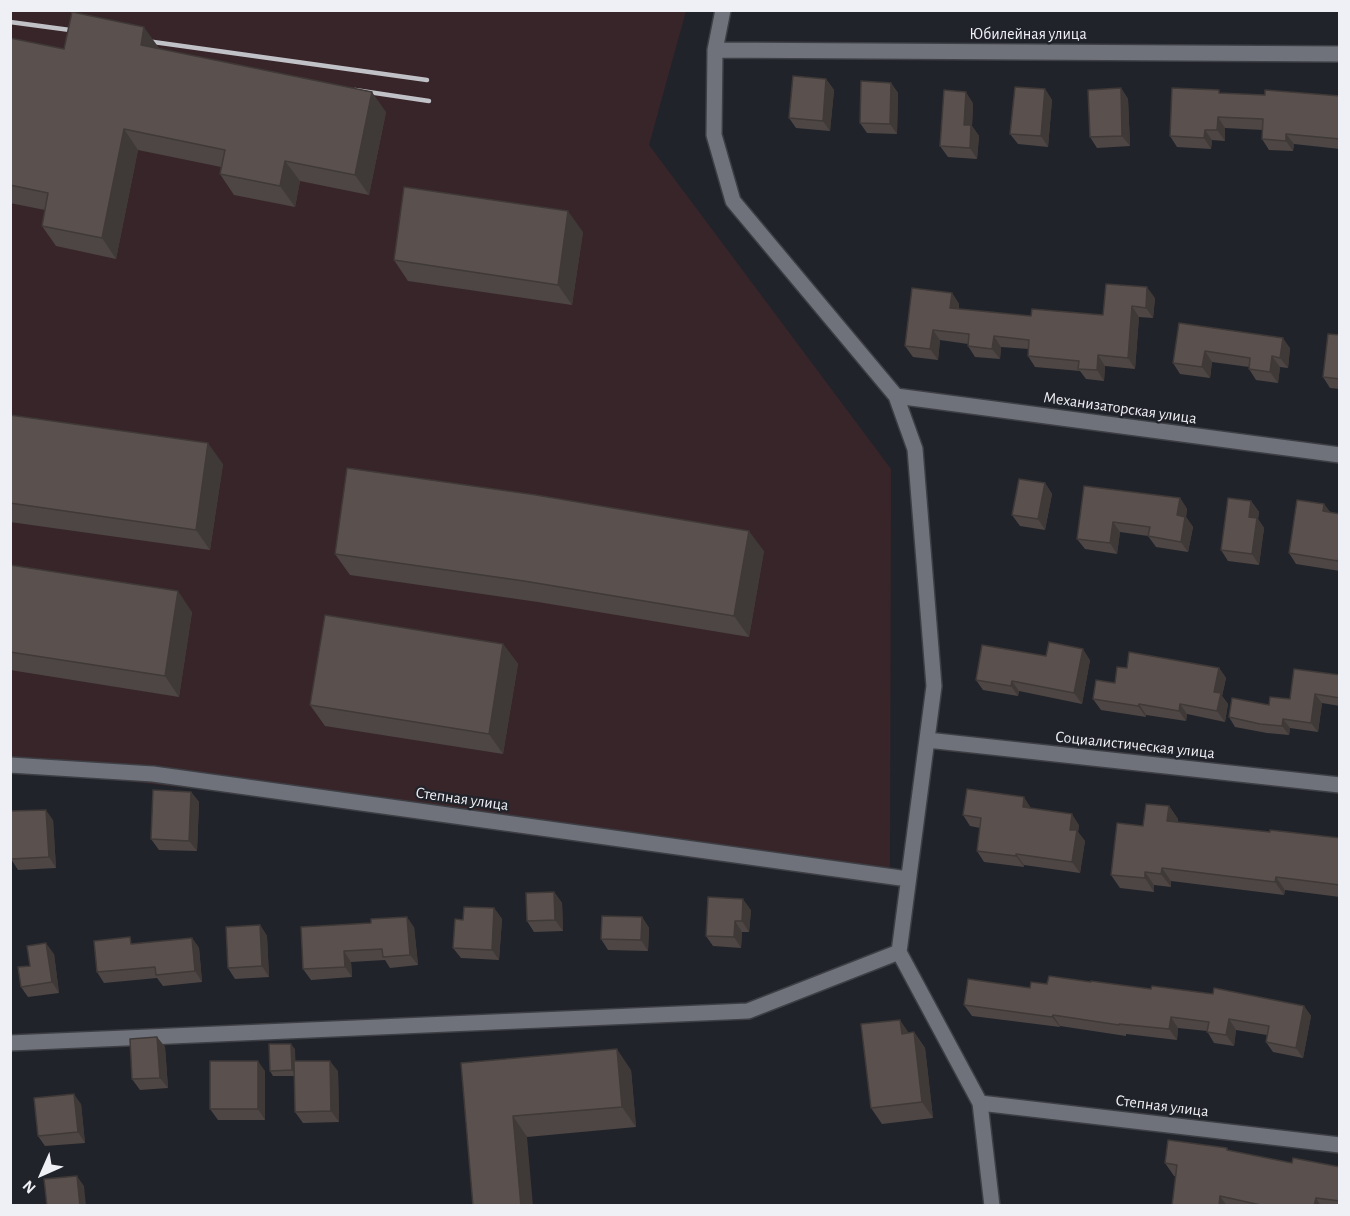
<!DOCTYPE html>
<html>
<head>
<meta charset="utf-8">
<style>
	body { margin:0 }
	#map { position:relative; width:1350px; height:1216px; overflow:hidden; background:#21232a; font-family:"Alegreya Sans",sans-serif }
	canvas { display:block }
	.frame { position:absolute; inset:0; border:12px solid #eff0f5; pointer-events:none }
	.north { position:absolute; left:12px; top:1144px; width:60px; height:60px; -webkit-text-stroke:4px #21232a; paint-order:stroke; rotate:225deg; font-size:16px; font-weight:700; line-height:24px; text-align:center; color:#eff0f5 }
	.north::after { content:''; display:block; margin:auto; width:21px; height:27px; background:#eff0f5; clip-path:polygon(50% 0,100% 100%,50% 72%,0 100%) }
</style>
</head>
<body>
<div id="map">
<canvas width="1350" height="1216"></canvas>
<div class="frame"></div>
<div class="north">N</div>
</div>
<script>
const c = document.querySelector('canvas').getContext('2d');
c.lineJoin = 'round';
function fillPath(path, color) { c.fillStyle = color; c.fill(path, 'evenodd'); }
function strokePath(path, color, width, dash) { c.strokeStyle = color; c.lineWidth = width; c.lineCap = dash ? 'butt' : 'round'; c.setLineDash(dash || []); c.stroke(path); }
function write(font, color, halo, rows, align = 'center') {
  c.font = font + ' "Alegreya Sans",sans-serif'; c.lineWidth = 4.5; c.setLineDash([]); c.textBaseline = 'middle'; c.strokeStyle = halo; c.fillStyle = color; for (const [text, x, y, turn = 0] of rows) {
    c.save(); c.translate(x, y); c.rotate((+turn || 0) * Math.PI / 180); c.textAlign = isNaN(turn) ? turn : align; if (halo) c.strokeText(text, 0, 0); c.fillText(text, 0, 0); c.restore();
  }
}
fillPath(new Path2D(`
	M11,11h675l-37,134 242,324 -1,399 -879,-100z`), '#382529');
const minor = new Path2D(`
	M723,10l-8,40 -1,85 19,66 163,195 19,53 19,237 -35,266 81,151 12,103
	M715,50l625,4
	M896,396l444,59
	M927,740l413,45
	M10,765l143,9 755,105
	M10,1043l738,-32 151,-59
	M980,1103l360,42`);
strokePath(minor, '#3d3f45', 18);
strokePath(minor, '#6f727a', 15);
strokePath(new Path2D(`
	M10,22l75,10
	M139,40l288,40
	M355,90l74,11`), '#c1c2c7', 4.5);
fillPath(new Path2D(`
	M10,38l54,11 95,-1 227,64 -17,83 -69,-14 -5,26 -61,-12 -14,-21 1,-7 -83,-17 -22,109 -60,-13 -14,-20 3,-16 -35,-7z
	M826,79l8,11 -4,41 -34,-3 -7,-10z
	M891,83l7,10 -1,41 -30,-1 -7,-10z
	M1121,88l7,11 2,47 -33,2 -7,-11z
	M1045,89l7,11 -4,47 -30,-3 -8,-10z
	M1221,93l44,2 75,1v53l-46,-5 -1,7 -24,-1 -7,-11 1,-9 -38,-2v13l-13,-1 -1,9 -34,-2 -7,-11z
	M973,103l-1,23 7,10 -2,23 -29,-2 -8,-11z
	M583,232l-11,73 -164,-24 -14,-21z
	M952,293l7,11v5l72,7 72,-1 52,-17 -2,20 -14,-1 -4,52 -30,-3 -1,15 -18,-2 -6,-8 -45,-4 -7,-11v-7l-27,-2 -1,12 -25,-2 -7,-11v-2l-28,-4 -2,20 -25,-3 -8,-11z
	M1179,323l111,25 -2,20 -8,-1 -2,16 -22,-3 -7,-11v-2l-37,-5 -2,16 -30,-4 -7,-11z
	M1340,335v54l-10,-1 -7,-11z
	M10,415l213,49 -13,86 -200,-28z
	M1045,483l7,11 -7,36 -25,-4 -8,-11z
	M1084,486l96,12 7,11 -1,8 7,10 -5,25 -32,-5 -8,-11 -28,-4 -3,22 -32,-5 -8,-10z
	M1251,501l8,11 -1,7 6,9 -5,37 -31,-4 -7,-11z
	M1324,504l6,8 10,2v57l-44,-7 -7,-11z
	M764,551l-15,86 -211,-35 -188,-27 -15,-21z
	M10,565l182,47 -13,85 -169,-27z
	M503,644l15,20 -15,90 -178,-28 -15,-21z
	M1046,656l44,4 -8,44 -63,-13 -1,5 -35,-6 -7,-10z
	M1127,668h92l7,10 -4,18 6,8 -3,18 -38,-8 -1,7 -40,-6v2l-45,-7 -8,-11 22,-16z
	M1340,675v31l-18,-3 -4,29 -28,-4 -1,7 -22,-2 -32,-6 -6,-10 61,-18z
	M191,792l8,10 -2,49 -38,-1 -8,-11z
	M1169,806l9,13v3l92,10 70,6v59l-55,-7 -1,5 -113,-14v6l-17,-2v7l-34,-4 -9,-13 32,-49z
	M1031,808l48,17 -1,7 7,9 -5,32 -56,-8v2l-40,-5 -7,-11 3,-23 -10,-2 -7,-11z
	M53,820l3,48 -38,2 -7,-11z
	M554,892l8,11 1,28 -29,1 -7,-11z
	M494,908l8,11 -3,41 -38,-2 -8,-10 10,-28z
	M751,910l-2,22h-7l-1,16 -28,-2 -7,-10z
	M642,917l7,11 -1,23 -40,-1 -7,-11z
	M260,925l7,11 2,41 -34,2 -7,-11z
	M301,927h113l4,38 -28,3 -5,-8 -34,2 1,15 -41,3 -8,-11z
	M192,938l7,10 3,34 -39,4 -6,-8 -53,5 -7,-11 38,-28z
	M54,954l5,39 -31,4 -7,-10 9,-21z
	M1091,982l213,24 7,10 -8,42 -30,-6 -7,-10 1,-7 -31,-5 -2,16 -20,-3 -7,-12 -29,-3 -1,12 -51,-6v2l-66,-10v1l-88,-11 -8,-11 83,-21z
	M914,1032l11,16 8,70 -51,6 -11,-16 38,-75z
	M157,1037l8,10 3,41 -28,2 -8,-11z
	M295,1049v12l43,10 1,51 -36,1 -8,-11v-36h-22l-3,-5z
	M461,1063l170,7 5,57 -109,10z
	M265,1071v49h-47l-8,-11z
	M81,1104l4,39 -40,3 -7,-10z
	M1227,1148l1,2 64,13 48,4v39h-168l4,-30h-2l-9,-13z`), '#4d4644');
fillPath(new Path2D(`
	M144,27l15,21 -4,18 -14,-21z
	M826,79l8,11 -4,41 -7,-10z
	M891,83l7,10 -1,41 -7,-10z
	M1121,88l7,11 2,47 -8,-10z
	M1045,89l7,11 -4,47 -7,-11z
	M372,92l14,20 -17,83 -14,-20z
	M966,92l7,11 -1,23 7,10 -2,23 -7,-11 -6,-23z
	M1218,117l7,11v13l-8,-11z
	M124,129l14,21 -22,109 -14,-21z
	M1205,130l7,10 -1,9 -7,-11z
	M1286,134l8,10 -1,7 -7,-10z
	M285,161l15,20 -5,26 -15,-21z
	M568,211l15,21 -11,73 -14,-20z
	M1147,287l8,11 -2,20 -7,-10z
	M952,293l7,11 -2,15 -7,-11z
	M1132,306l7,11 -4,52 -7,-11z
	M933,330l7,10 -2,20 -8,-11z
	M994,336l7,11 -1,12 -8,-10z
	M1283,338l7,10 -2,20 -8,-10z
	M1205,351l7,11 -2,16 -8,-11z
	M1098,355l7,11 -1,15 -7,-11z
	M1272,356l8,11 -2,16 -8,-11z
	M208,443l15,21 -13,86 -14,-20z
	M1045,483l7,11 -7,36 -7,-11z
	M1180,498l7,11 -1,8 7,10 -5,25 -7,-10 -4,-27z
	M1251,501l8,11 -1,7 6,9 -5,37 -7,-11 -3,-37z
	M1324,504l7,10 -8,-3z
	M1113,522l7,10 -3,22 -7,-11z
	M749,531l15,20 -15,86 -15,-21z
	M178,591l14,21 -13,85 -14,-21z
	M503,644l15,20 -15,90 -14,-20z
	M1083,649l7,11 -8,44 -8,-11z
	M1219,668l7,10 -4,18 6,8 -3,18 -8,-11 -3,-19z
	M1012,681l7,10 -1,5 -7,-10z
	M1315,694l7,9 -4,29 -7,-9z
	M1139,704l7,11v2l-8,-11z
	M1180,704l7,10 -1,7 -7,-10z
	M1283,719l7,9 -1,7 -7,-9z
	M191,792l8,10 -2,49 -8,-10z
	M1024,797l7,11 -8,-1z
	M1169,806l9,13 -2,15 -9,-13z
	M46,810l7,10 3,48 -7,-11z
	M1072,814l7,11 -1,7 7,9 -5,32 -8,-11 -2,-32z
	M1016,854l8,11v2l-8,-11z
	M1162,868l9,13v6l-10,-13z
	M1145,872l9,13v7l-9,-14z
	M1276,877l9,13 -1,5 -9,-13z
	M554,892l8,11 1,28 -8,-11z
	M743,899l8,11 -2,22 -7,-11z
	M494,908l8,11 -3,41 -7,-10z
	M407,917l7,10 4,38 -8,-10z
	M642,917l7,11 -1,23 -7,-11z
	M735,921l7,11 -1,16 -7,-11z
	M260,925l7,11 2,41 -7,-11z
	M192,938l7,10 3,34 -7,-11z
	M46,943l8,11 5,39 -7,-11z
	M344,951l7,11 1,15 -7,-10z
	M1304,1006l7,10 -8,42 -7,-10z
	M1053,1015l7,11v1l-8,-10z
	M1171,1017l7,11 -1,12 -8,-11z
	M1229,1019l7,11 -2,16 -8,-11z
	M900,1020l11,16 -9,-2z
	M914,1032l11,16 8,70 -11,-16z
	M157,1037l8,10 3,41 -8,-10z
	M291,1044l4,5 1,27 -4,-6z
	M617,1049l14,21 5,57 -14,-20z
	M258,1061l7,10v49l-7,-11z
	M330,1061l8,10 1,51 -8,-11z
	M74,1094l7,10 4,39 -7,-11z
	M513,1116l14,21 6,69h-12z
	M77,1176l7,10 2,20h-6z
	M1220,1196l7,10h-8z
	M1316,1198l5,8h-7z`), '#3f3937');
const building = new Path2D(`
	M72,12l72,15 -3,18 231,47 -17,83 -70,-14 -5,25 -60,-12 5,-24 -101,-21 -22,109 -60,-12 6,-33 -38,-8v-147l54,11z
	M793,76l33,3 -3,42 -34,-3z
	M861,81l30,2 -1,41 -30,-1z
	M1015,87l30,2 -4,47 -31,-2z
	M1121,88l1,48 -32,1 -2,-47z
	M1172,88l47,2v3l46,2v-5l75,6v43l-54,-5v7l-24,-2 1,-20 -45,-2 -1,13h-12l-1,8 -34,-2z
	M944,90l22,2 -2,33h7l-1,23 -30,-2z
	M404,187l164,24 -10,74 -164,-25z
	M1106,284l41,3 -1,21 -14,-2 -4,52 -30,-3 -1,15 -19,-1 1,-8 -51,-5 1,-16 -35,-4 -2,13 -24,-3 1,-12 -36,-4 -3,19 -25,-3 7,-58 40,5 -2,15 81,8 1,-7 71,6z
	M1179,323l104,15 -3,20 -8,-2 -2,16 -21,-3 1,-11 -45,-7 -3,16 -29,-4z
	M1328,334l12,1v44l-17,-2z
	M10,415l198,28 -12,87 -186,-27z
	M347,468l189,27 213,36 -15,85 -210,-35 -189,-27z
	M1019,479l26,4 -7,36 -26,-4z
	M1084,486l96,12 -3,17 8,2 -4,25 -33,-6 2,-9 -37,-5 -3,21 -33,-4z
	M1228,498l23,3 -2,16 8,1 -5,36 -31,-4z
	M1297,500l27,4 -1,7 17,3v39l-2,8 -49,-8z
	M10,565l168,26 -13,85 -155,-24z
	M325,615l178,29 -14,90 -179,-29z
	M1049,642l34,7 -9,44 -62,-12 -1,5 -35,-6 6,-35 64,11z
	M1129,652l90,16 -5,24 7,1 -4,18 -37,-7 -1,7 -40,-7 -1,2 -45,-7 3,-19 19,3 2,-16 10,1z
	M1294,669l46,6v23l-25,-4 -4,29 -28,-4 -1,7 -22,-2 -31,-7 3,-19 37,7 1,-8 20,2z
	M967,789l57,8 -1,10 49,7 -2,16h7l-5,32 -56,-8v2l-39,-5 4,-33 -18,-3z
	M153,790l38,2 -2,49 -38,-2z
	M1146,804l23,2 -2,15 103,11v-2l70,8v47l-64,-8 -1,5 -113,-14 -1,6 -16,-2v6l-34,-3 6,-52 26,3z
	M46,810l3,47 -38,2 -1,-48z
	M554,892l1,28 -28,1 -1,-28z
	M708,897l35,2 -1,22h-7l-1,16 -28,-1z
	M464,907l30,1 -2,42 -39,-2 2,-29 8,1z
	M602,916l40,1 -1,23 -40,-1z
	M407,917l3,38 -27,2 -1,-8 -38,2 1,16 -42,2 -2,-42 70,-4v-4z
	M260,925l2,41 -34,2 -2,-41z
	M130,937l1,7 61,-6 3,33 -39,4 -1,-8 -58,5 -3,-31z
	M46,943l6,39 -31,5 -3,-20 12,-1 -3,-20z
	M1049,976l42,6v-1l60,8 1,-3 61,8 1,-6 90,18 -8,42 -30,-6 3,-16 -40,-7 -3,16 -19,-3 2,-10 -38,-5 -2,12 -50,-5v1l-66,-10 -1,2 -88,-12 4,-26 62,9 1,-6 16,2z
	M900,1020l2,14 12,-2 8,70 -51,6 -10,-84z
	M157,1037l3,41 -28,1 -2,-40z
	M269,1044h22l1,26 -22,1z
	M617,1049l5,58 -109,9 8,90h-48l-12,-143z
	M210,1061h48v48h-48z
	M294,1061h36l1,50 -36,1z
	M74,1094l4,38 -40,4 -4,-38z
	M1168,1140l59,8v2l65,13 1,-5 47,9v34l-24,-3 -2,8h-49l-45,-10 -1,10h-47l5,-41 -12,-2z
	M77,1176l3,30h-33l-3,-27z`);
fillPath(building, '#5a514f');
strokePath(building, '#3f3937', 1.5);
write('16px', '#eff0f5', '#21232a', [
	["Юбилейная улица",1028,34],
	["Механизаторская улица",1120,408,8],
	["Социалистическая улица",1135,745,6],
	["Степная улица",462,799,8],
	["Степная улица",1162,1106,7]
]);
</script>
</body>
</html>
